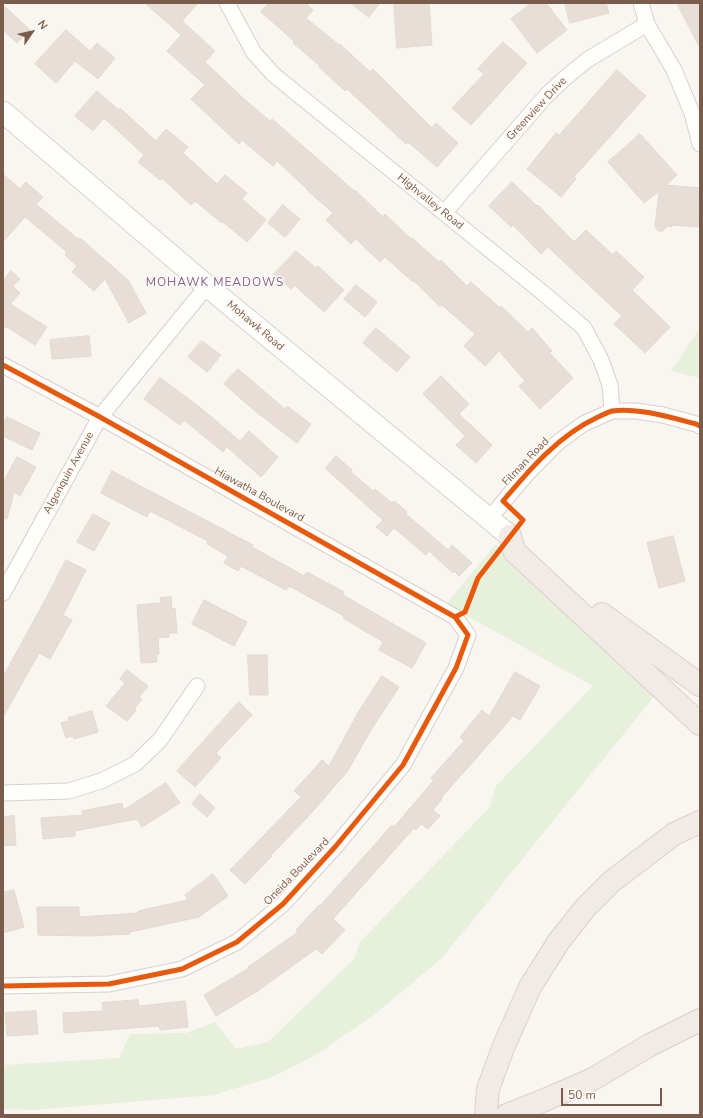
<!DOCTYPE html>
<html>
<head>
<meta charset="utf-8">
<style>
	body { margin:0 }
	#map { position:relative; width:703px; height:1118px; overflow:hidden; background:#f9f5f0; font-family:"Nunito Sans",sans-serif }
	canvas { display:block }
	.frame { position:absolute; inset:0; border:4px solid #7a5c4d; pointer-events:none }
	.north { position:absolute; left:12px; top:12px; width:40px; height:40px; -webkit-text-stroke:3px #fffaf3; paint-order:stroke; rotate:56deg; font-size:11px; font-weight:700; line-height:16px; text-align:center; color:#7a5c4d }
	.north::after { content:''; display:block; margin:auto; width:14px; height:18px; background:#7a5c4d; clip-path:polygon(50% 0,100% 100%,50% 72%,0 100%) }
	.scale { position:absolute; left:561px; top:1088px; width:101px; height:18px; box-sizing:border-box; border:2px solid #7a5c4d; border-top:0; padding-left:5px; font-size:12px; line-height:14px; white-space:nowrap; color:#7a5c4d; -webkit-text-stroke:3px #fffaf3; paint-order:stroke }
</style>
</head>
<body>
<div id="map">
<canvas width="703" height="1118"></canvas>
<div class="frame"></div>
<div class="north">N</div>
<div class="scale">50 m</div>
</div>
<script>
const c = document.querySelector('canvas').getContext('2d');
c.lineJoin = 'round';
function fillPath(path, color) { c.fillStyle = color; c.fill(path, 'evenodd'); }
function strokePath(path, color, width, dash) { c.strokeStyle = color; c.lineWidth = width; c.lineCap = dash ? 'butt' : 'round'; c.setLineDash(dash || []); c.stroke(path); }
function write(font, color, halo, rows, align = 'center') {
  c.font = font + ' "Nunito Sans",sans-serif'; c.lineWidth = 3; c.setLineDash([]); c.textBaseline = 'middle'; c.strokeStyle = halo; c.fillStyle = color; for (const [text, x, y, turn = 0] of rows) {
    c.save(); c.translate(x, y); c.rotate((+turn || 0) * Math.PI / 180); c.textAlign = isNaN(turn) ? turn : align; if (halo) c.strokeText(text, 0, 0); c.fillText(text, 0, 0); c.restore();
  }
}
fillPath(new Path2D(`
	M700,328v50l-29,-7z
	M496,544l160,150 -214,264 -68,57 -60,41 -44,22 -57,17 -180,15 -30,-1v-44l116,-7 11,-24 56,-1 29,-11 21,27 32,-7 86,-83 6,-17 130,-135 6,-21 97,-100 -147,-82z`), '#e7f0db');
const building = new Path2D(`
	M145,3h53l-16,18 33,30 -10,11 38,36 27,23 2,-2 55,48 27,24 1,-1 28,27 2,-3 26,25 1,-1 27,24 2,-2 26,26 4,-4 29,26 1,-2 27,26 4,-4 20,23 -3,1 24,26 -33,31 -21,-23 6,-5 -26,-30 -14,15 -21,-20 11,-12 -33,-29 -2,2 -26,-26 -1,1 -28,-25 -5,5 -24,-23 -5,5 -25,-24 7,-7 -26,-23v-1l-30,-28 -4,5 -31,-26 -3,4 -48,-45 14,-14 -38,-34 14,-16z
	M269,3h37l7,7 -7,8 33,27 1,-1 30,28 3,-3 59,59 4,-5 22,20 -21,24 -29,-25 -2,2 -59,-55 -2,2 -26,-24 1,-1 -27,-23 1,-2 -33,-29z
	M351,3h29l-11,14z
	M394,3h35l3,42 -35,3z
	M532,3h14l21,27 -30,23 -26,-34z
	M565,3h41l3,10 -39,10z
	M677,3h23v45z
	M3,5l27,25 -13,13 -14,-13z
	M66,30l24,21 7,-8 18,15 -17,21 -23,-18 -19,22 -21,-19z
	M503,42l24,21 -56,62 -19,-17 32,-34 -6,-5z
	M617,70l29,26 -72,81 2,2 -15,18 -34,-28 29,-36 3,2z
	M97,91l22,19 1,-2 36,33 10,-12 22,18 -5,6 34,31 8,-9 22,18 -5,6 24,21 -19,22 -24,-20 -1,1 -27,-22 -4,4 -29,-27 -2,2 -22,-18 6,-7 -40,-37 -11,13 -18,-15z
	M640,134l37,41 -11,10 34,3 -2,39 -26,-2v2l-5,-1 -4,5h-5l-3,-4 4,-36 -15,12 -36,-41z
	M3,174l17,15 6,-7 17,15 -7,7 42,35 2,-1 48,42 18,33 -17,10 -24,-44 -11,12 -22,-19 5,-6 -12,-11 2,-3 -42,-35 -22,25z
	M512,182l25,24 1,-1 36,37 12,-12 27,25 3,-4 28,26 -12,13 38,37 -25,26 -31,-29 8,-8 -74,-69 -7,7 -28,-29 -2,2 -22,-21z
	M283,205l17,14 -15,18 -17,-14z
	M296,251l20,17 2,-2 26,24 -20,22 -30,-27 -3,4 -17,-15z
	M11,271l9,8 -7,7 7,7 -10,11 37,23 -12,18 -28,-18h-4v-49l1,1z
	M356,285l21,17 -12,15 -21,-18z
	M376,328l34,29 -13,15 -34,-29z
	M89,336l2,20 -39,3 -2,-19z
	M202,341l19,14 -14,17 -19,-15z
	M238,369l47,40 2,-3 24,18 -14,19 -42,-32 -31,-27z
	M441,376l28,28 -10,10 33,31 -16,18 -20,-18 9,-9 -42,-42z
	M160,378l37,27 43,36 9,-10 29,26 -17,20 -34,-30 -4,5 -39,-32 -4,5 -36,-26z
	M7,417l33,16 -8,17 -29,-14v-11z
	M336,456l16,14 -1,2 22,19 2,-2 17,14 2,-2 13,11 -1,2 42,36 4,-5 20,18 -13,13 -5,-5 -1,2 -24,-22 -3,4 -32,-27 -7,8 -11,-9 7,-7 -56,-50 1,-1 -2,-1z
	M17,457l19,10 -16,29 -6,-4 -7,27h-4v-36z
	M112,471l141,74 -1,2 52,29 3,-4 37,20 -1,3 83,48 -14,25 -33,-18 4,-8 -40,-24 1,-2 -55,-30 -3,4 -45,-24 -3,5 -14,-8 4,-7 -21,-12 1,-3 -58,-30 -3,6 -46,-24z
	M93,514l17,9 -16,28 -17,-9z
	M673,536l12,45 -26,7 -12,-45z
	M66,560l20,10 -23,45 9,5 -22,39 -11,-6 -36,64v-40l47,-86z
	M171,597l1,12 3,-1 2,25h-8v4l-11,1 1,16 -3,1 1,7 -16,1 -4,-58 24,-2 -1,-5z
	M204,600l43,22 -13,24 -42,-22z
	M248,655h19l1,40h-18z
	M127,670l21,16 -9,11 3,2 -8,10 2,1 -9,11 -21,-15 19,-23 -5,-4z
	M515,672l25,14 -20,34 -7,-4 -33,38 -39,44 1,1 -9,11 7,6 -12,13 -7,-5 -5,6 -2,-2 -81,91 12,11 -23,24 -6,-5 -60,43 -40,24 -12,-21 45,-27 -1,-1 50,-35 -2,-2 23,-25 1,1 72,-81 2,2 40,-47 -3,-2 33,-37 -4,-4 22,-27 7,6z
	M382,676l17,11 -28,43 -24,42 -41,47 -35,36 1,1 -27,28 -15,-14 71,-73 -7,-6 28,-31 7,6 30,-55z
	M239,702l13,13 -36,38 5,5 -26,29 -18,-16z
	M92,711l6,21 -24,7 -1,-3 -7,2 -5,-15 8,-2 -1,-3z
	M166,783l14,20 -38,24 -5,-8 -62,12v5l-32,3 -2,-21 42,-3 -1,-4 40,-8 1,7z
	M200,794l15,14 -8,9 -15,-13z
	M14,816l2,29 -13,1v-29z
	M213,874l15,22 -29,21 -69,15v2l-41,2 -51,-1 -1,-28h42v10l60,-4 -1,-2 50,-11 -3,-5z
	M14,890l10,37 -21,6v-40z
	M138,1000l1,6 46,-5 3,26 -28,3 -1,-4 -95,7 -1,-20 40,-2 -1,-8z
	M36,1011l2,23 -31,2 -2,-23z`);
fillPath(building, '#e6ded7');
strokePath(building, '#e2d8d2', 1);
const minor = new Path2D(`
	M227,3l27,50 20,22 269,218 41,35 17,32 9,25 2,26
	M641,3l6,21 27,46 18,43 8,31
	M444,213l101,-116 20,-19 22,-18 60,-36
	M3,365l97,52 355,200 13,18 -12,33 -53,97 -68,82 -52,57 -46,38 -55,27 -73,15 -106,2
	M489,519l36,-43 31,-32 27,-20 29,-13h24l27,4 33,9 4,2
	M3,593l97,-176 107,-131
	M3,793l66,-2 32,-10 34,-17 25,-24 37,-54`);
const secondary = new Path2D(`
	M3,112l204,174 303,250`);
const motorway = new Path2D(`
	M510,536l4,15 186,173
	M602,614l98,71
	M486,1115l2,-26 15,-41 27,-61 29,-46 27,-34 25,-25 63,-48 26,-12
	M507,1115l33,-13 53,-23 57,-34 50,-25`);
strokePath(minor, '#d7d1cb', 17);
strokePath(secondary, '#d9d2cb', 23);
strokePath(motorway, '#dad1cc', 24);
strokePath(minor, '#fefefd', 15);
strokePath(secondary, '#fefefd', 21);
strokePath(motorway, '#f2eae7', 22);
strokePath(new Path2D(`
	M3,365l97,52 355,200 13,18 -12,33 -53,97 -68,82 -52,57 -46,38 -55,27 -73,15 -106,2
	M455,617l10,-5 13,-34 45,-58 -20,-19c27,-32 56,-66 95,-84 5,-2 10,-5 14,-6 25,-4 61,7 84,13l4,2`), '#e8590c', 5);
write('11px', '#7a5c4d', '#fffaf3', [
	["Greenview Drive",537,109,-47],
	["Highvalley Road",430,202,39],
	["Mohawk Road",255,326,40],
	["Filman Road",526,462,-46],
	["Algonquin Avenue",69,473,-61],
	["Hiawatha Boulevard",259,495,29],
	["Oneida Boulevard",297,872,-46]
]);
c.letterSpacing = '1px';
write('12px', '#846695', '#fffaf3', [
	["MOHAWK MEADOWS",215,283]
]);
c.letterSpacing = '0px';
</script>
</body>
</html>
